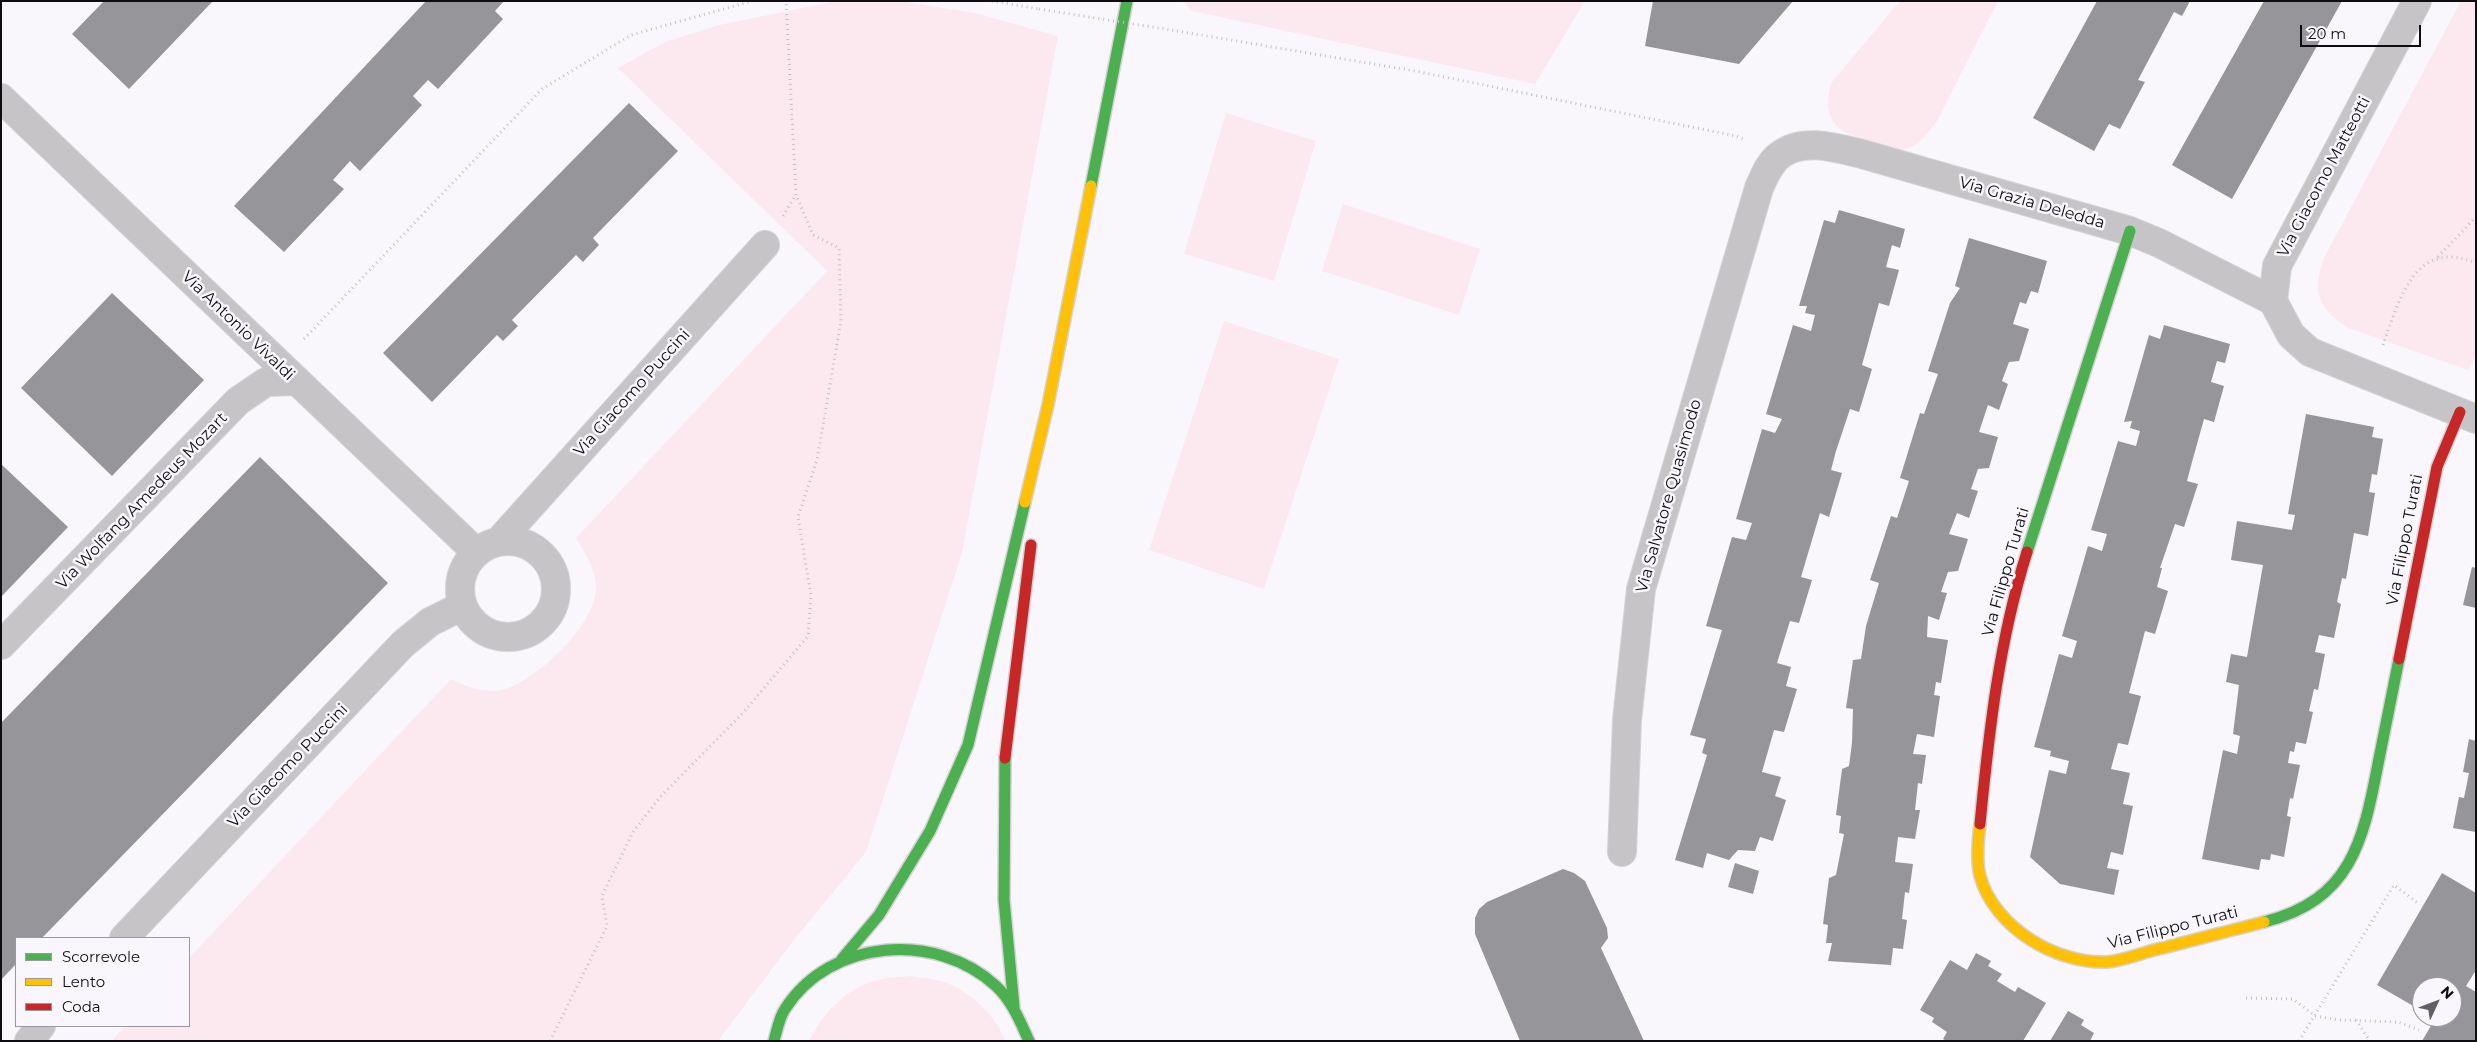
<!DOCTYPE html>
<html>
<head>
<meta charset="utf-8">
<style>
	body { margin:0 }
	#map { position:relative; width:2477px; height:1042px; overflow:hidden; background:#f9f7fc; font-family:Montserrat,sans-serif }
	canvas { display:block }
	.frame { position:absolute; inset:0; border:2px solid #0f0d12; pointer-events:none }
	.legend { position:absolute; left:15px; top:937px; width:175px; height:90px; box-sizing:border-box; background:#f9f6fd; border:1px solid #9b999f; margin:0; padding:6px 9px; list-style:none; font-size:15px; color:#0f0d12 }
	.legend li { display:flex; align-items:center; gap:10px; height:25px }
	.legend b { width:25px; border:1px solid #9b999f }
	.north { position:absolute; left:2412px; top:977px; width:50px; height:50px; box-sizing:border-box; background:#f9f6fd; border:1px solid #9b999f; border-radius:50%; rotate:47deg; font-size:14px; font-weight:700; line-height:20px; text-align:center; color:#0f0d12 }
	.north::after { content:''; display:block; margin:auto; width:18px; height:22px; background:#615f64; clip-path:polygon(50% 0,100% 100%,50% 72%,0 100%) }
	.scale { position:absolute; left:2300px; top:25px; width:121px; height:22px; box-sizing:border-box; border:2px solid #0f0d12; border-top:0; padding-left:6px; font-size:15px; line-height:18px; white-space:nowrap; color:#0f0d12; -webkit-text-stroke:4px #f9f6fd; paint-order:stroke }
</style>
</head>
<body>
<div id="map">
<canvas width="2477" height="1042"></canvas>
<div class="frame"></div>
<ul class="legend">
<li><b style="height:6px;background:#4caf50"></b>Scorrevole</li>
<li><b style="height:6px;background:#ffc107"></b>Lento</li>
<li><b style="height:6px;background:#c62828"></b>Coda</li>
</ul>
<div class="north">N</div>
<div class="scale">20 m</div>
</div>
<script>
const c = document.querySelector('canvas').getContext('2d');
c.lineJoin = 'round';
function fillPath(path, color) { c.fillStyle = color; c.fill(path, 'evenodd'); }
function strokePath(path, color, width, dash) { c.strokeStyle = color; c.lineWidth = width; c.lineCap = dash ? 'butt' : 'round'; c.setLineDash(dash || []); c.stroke(path); }
function write(font, color, halo, rows, align = 'center') {
  c.font = font + ' Montserrat,sans-serif'; c.lineWidth = 5; c.setLineDash([]); c.textBaseline = 'middle'; c.strokeStyle = halo; c.fillStyle = color; for (const [text, x, y, turn = 0] of rows) {
    c.save(); c.translate(x, y); c.rotate((+turn || 0) * Math.PI / 180); c.textAlign = isNaN(turn) ? turn : align; if (halo) c.strokeText(text, 0, 0); c.fillText(text, 0, 0); c.restore();
  }
}
fillPath(new Path2D(`
	M1182,1h403l-50,83 -343,-73z
	M1900,1h98l-61,120c-7,9 -14,20 -24,25 -12,6 -27,1 -38,-2 -35,-11 -55,-20 -44,-61z
	M2461,1h15v354l-8,15 -120,-42c-31,-20 -37,-38 -23,-72z
	M832,2h74l69,11 83,23 -96,517 -96,299 -73,89 -75,100h-607l14,-15h64v-68l262,-279c16,8 36,16 55,10 33,-12 90,-64 90,-102 0,-17 -12,-36 -20,-49l251,-267 -209,-203 47,-26 54,-17z
	M1226,113l90,28 -42,140 -90,-27z
	M1343,204l137,45 -21,66 -137,-44z
	M1224,321l115,38 -75,230 -115,-39z
	M912,976c12,2 25,3 35,7 25,10 50,34 58,58h-196c14,-28 37,-53 68,-61 11,-3 24,-3 35,-4z`), '#fce9f0');
fillPath(new Path2D(`
	M104,1h109l-84,88 -57,-55z
	M426,1h78l-9,10 8,8 -65,70 -10,-9 -15,16 9,9 -62,66 -10,-10 -17,19 11,9 -60,63 -50,-46z
	M1653,1h140l-54,63 -94,-18z
	M2097,1h93l-8,15 -8,-4 -36,68 7,2 -25,47 -11,-5 -15,27 -61,-33z
	M2264,1h78l-110,198 -60,-34z
	M629,103l49,48 -85,87 6,7 -16,17 -7,-7 -64,65 6,6 -15,15 -6,-6 -65,67 -49,-49z
	M1839,210l66,19 -5,19 -8,-3 -6,22 13,3 -10,36 -10,-3 -12,44 -5,18 10,4 -13,43 -9,-3 -14,42 -5,19 11,3 -13,44 -9,-4 -19,64 11,3 -13,43 -9,-2 -13,42 14,4 -5,19 11,3 -13,43 -10,-2 -12,42 19,5 -6,19 11,4 -13,41 -13,-4 -5,14 -17,-1 -9,10 -22,-7 -4,15 -28,-8 32,-105 -5,-2 4,-14 -16,-4 32,-105 -16,-4 26,-89 14,3 6,-17 -16,-4 26,-90 13,4 7,-14 -16,-5 27,-89 18,6 4,-16 -10,-2 2,-7h-8l25,-86 11,3z
	M1969,238l78,23 -9,32 -7,-2 -5,13 -6,-2 -7,22 16,5 -10,32 -10,1 -7,19 6,3 -9,26 -11,-5 -9,27 19,5 -9,31 -11,1 -7,20 7,2 -9,27 -12,-5 -8,21 19,5 -10,32 -10,1 -7,20 6,1 -8,27 -11,-4 -1,21 21,3 -7,43 -5,-1 -2,13 6,1 -6,41 -17,-3 -4,20 13,1 -4,29 -4,-1 -3,27h5l-5,29 -17,-2 -3,25 18,2 -4,29 -4,-1 -3,27 5,1 -4,29 -10,-1 -2,17 -63,-4 4,-18h-6l2,-18 -5,-1 6,-46 7,-3 8,-41 -5,-1 2,-17 -5,-1 6,-46 7,-3 3,-23 1,-34 -7,-1 7,-48 8,-1 5,-33 13,-43 -9,-3 21,-64 6,2 12,-37 -9,-3 20,-65 4,1 14,-40 -10,-3 22,-68 10,-15 -5,-2z
	M112,293l92,87 -92,96 -91,-88z
	M2164,325l66,19 -5,19 -8,-2 -6,21 13,4 -10,36 -10,-3 -12,43 -5,19 11,3 -14,43 -9,-3 -15,44h2l-5,19 11,4 -13,43 -10,-3 -16,62 12,3 -13,49 -10,-2 -6,22 -1,4 19,4 -7,31 10,2 -10,49 -12,-3 -4,16 12,2 -5,25 -54,-11 -30,-27 19,-87 17,4 3,-13 -19,-5 1,-5 -17,-4 25,-93 13,4 5,-17 -15,-5 26,-90 14,5 5,-17 -16,-4 27,-89 18,5 4,-15 -10,-3 2,-7 -8,1 25,-87 11,4z
	M2306,414l68,13 -2,10 11,2 -6,36 -5,-1 -3,18 6,1 -7,43 -14,-3 -8,46 -4,-1 -5,24 4,2 -7,34 -15,-3 -4,17 10,2 -7,36 -4,-1 -5,22 4,1 -7,32 -10,-2 -2,10 -4,-1 -2,12 12,2 -7,34 -3,-1 -3,18 4,1 -7,40 -13,-3 -1,6 -9,-1 -2,11 -57,-11 21,-109 14,4 3,-18 -7,-2 6,-49 -13,-3 5,-28 16,3 16,-92 -32,-5 6,-39 55,9 3,-15 -7,-1z
	M260,457l128,126 -346,355h-26v26l-15,16v-257z
	M1,464l67,63 -67,70z
	M2472,567l4,1v40l-13,-3z
	M2469,739l7,2v91l-23,-4 6,-31 5,1 5,-25 -6,-1z
	M1735,863l24,8 -6,23 -25,-7z
	M1563,869l11,4 11,8 22,47 1,10 -7,10 43,93h-124l-45,-107v-16l4,-9 8,-7z
	M2442,873l34,20v77l-10,16 10,6v49h-54l13,-22 -3,-2h20v-30h-30v24l-45,-26z
	M1976,953l15,8 -3,5 14,8 -5,7 18,11 3,-5 28,16 -23,38h-77l-3,-2 4,-7 -15,-10 2,-4 -14,-8 30,-50 17,10z
	M2068,1011l16,9 -3,5 13,8 -4,8h-40z`), '#96959a');
const street = new Path2D(`
	M2417,1l-140,265 -4,35 18,34 19,17 166,67
	M1,98l475,454
	M460 589a48 48 0 1 1 96 0a48 48 0 1 1-96 0Z
	M499,541l266,-296
	M1,645l237,-244 28,-19 29,-1
	M1622,852l5,-132 14,-131 118,-401c5,-11 10,-25 21,-33 23,-18 57,-7 82,-1l268,77 29,12 114,58
	M124,938l279,-294 27,-22 32,-16
	M29,1041l12,-15`);
const fast = new Path2D(`
	M1091,186l36,-185
	M2027,552l103,-321
	M1005,758l-1,142 10,107
	M2264,922c87,-22 99,-80 114,-158 7,-35 14,-70 21,-105
	M842,959l37,-44 51,-84 38,-86 57,-243
	M774,1041c3,-11 5,-23 11,-32 45,-71 152,-78 211,-23 16,15 24,35 33,55`);
const slow = new Path2D(`
	M1025,502l23,-97 43,-219
	M1980,824c-2,16 -4,36 0,52 14,51 75,88 127,86 15,-1 32,-8 47,-12 37,-9 74,-19 110,-28`);
const jam = new Path2D(`
	M2399,659l38,-192 23,-55
	M1005,758l26,-213
	M1980,824c9,-93 19,-183 47,-272`);
strokePath(street, '#d4d2d6', 30);
strokePath(fast, '#d4d2d6', 14);
strokePath(slow, '#d4d2d6', 14);
strokePath(jam, '#d4d2d6', 14);
strokePath(new Path2D(`
	M992,1l47,8
	M1177,31l238,40 321,65 9,4
	M783,216l12,-20
	M2438,257l38,-40
	M304,339l238,-250 89,-54 121,-34
	M2383,345c16,-45 32,-108 93,-82
	M2246,998l47,1 22,17 24,4 59,2 21,8
	M2356,1020l14,21
	M550,1041l57,-115 -5,-30 31,-64 28,-36 82,-83 65,-77 3,-40 -13,-79 19,-57 24,-139 -2,-73 -26,-13 -17,-40 -10,-194
	M2299,1041l95,-156 25,19`), '#c2c1c2', 3, [1, 4]);
strokePath(street, '#c6c4c6', 28);
strokePath(fast, '#4caf50', 11);
strokePath(slow, '#ffc107', 11);
strokePath(jam, '#c62828', 11);
strokePath(new Path2D(`
	M1039,9l138,22`), '#c2c1c2', 3, [1, 4]);
write('16px', '#0f0d12', '#f9f6fd', [
	["Via Giacomo Matteotti",2324,177,-62],
	["Via Grazia Deledda",2032,203,16],
	["Via Antonio Vivaldi",238,326,44],
	["Via Giacomo Puccini",632,393,-48],
	["Via Salvatore Quasimodo",1669,496,-74],
	["Via Wolfang Amedeus Mozart",142,501,-46],
	["Via Filippo Turati",2405,540,-79],
	["Via Filippo Turati",2006,572,-74],
	["Via Giacomo Puccini",288,766,-46],
	["Via Filippo Turati",2173,928,-14]
]);
</script>
</body>
</html>
